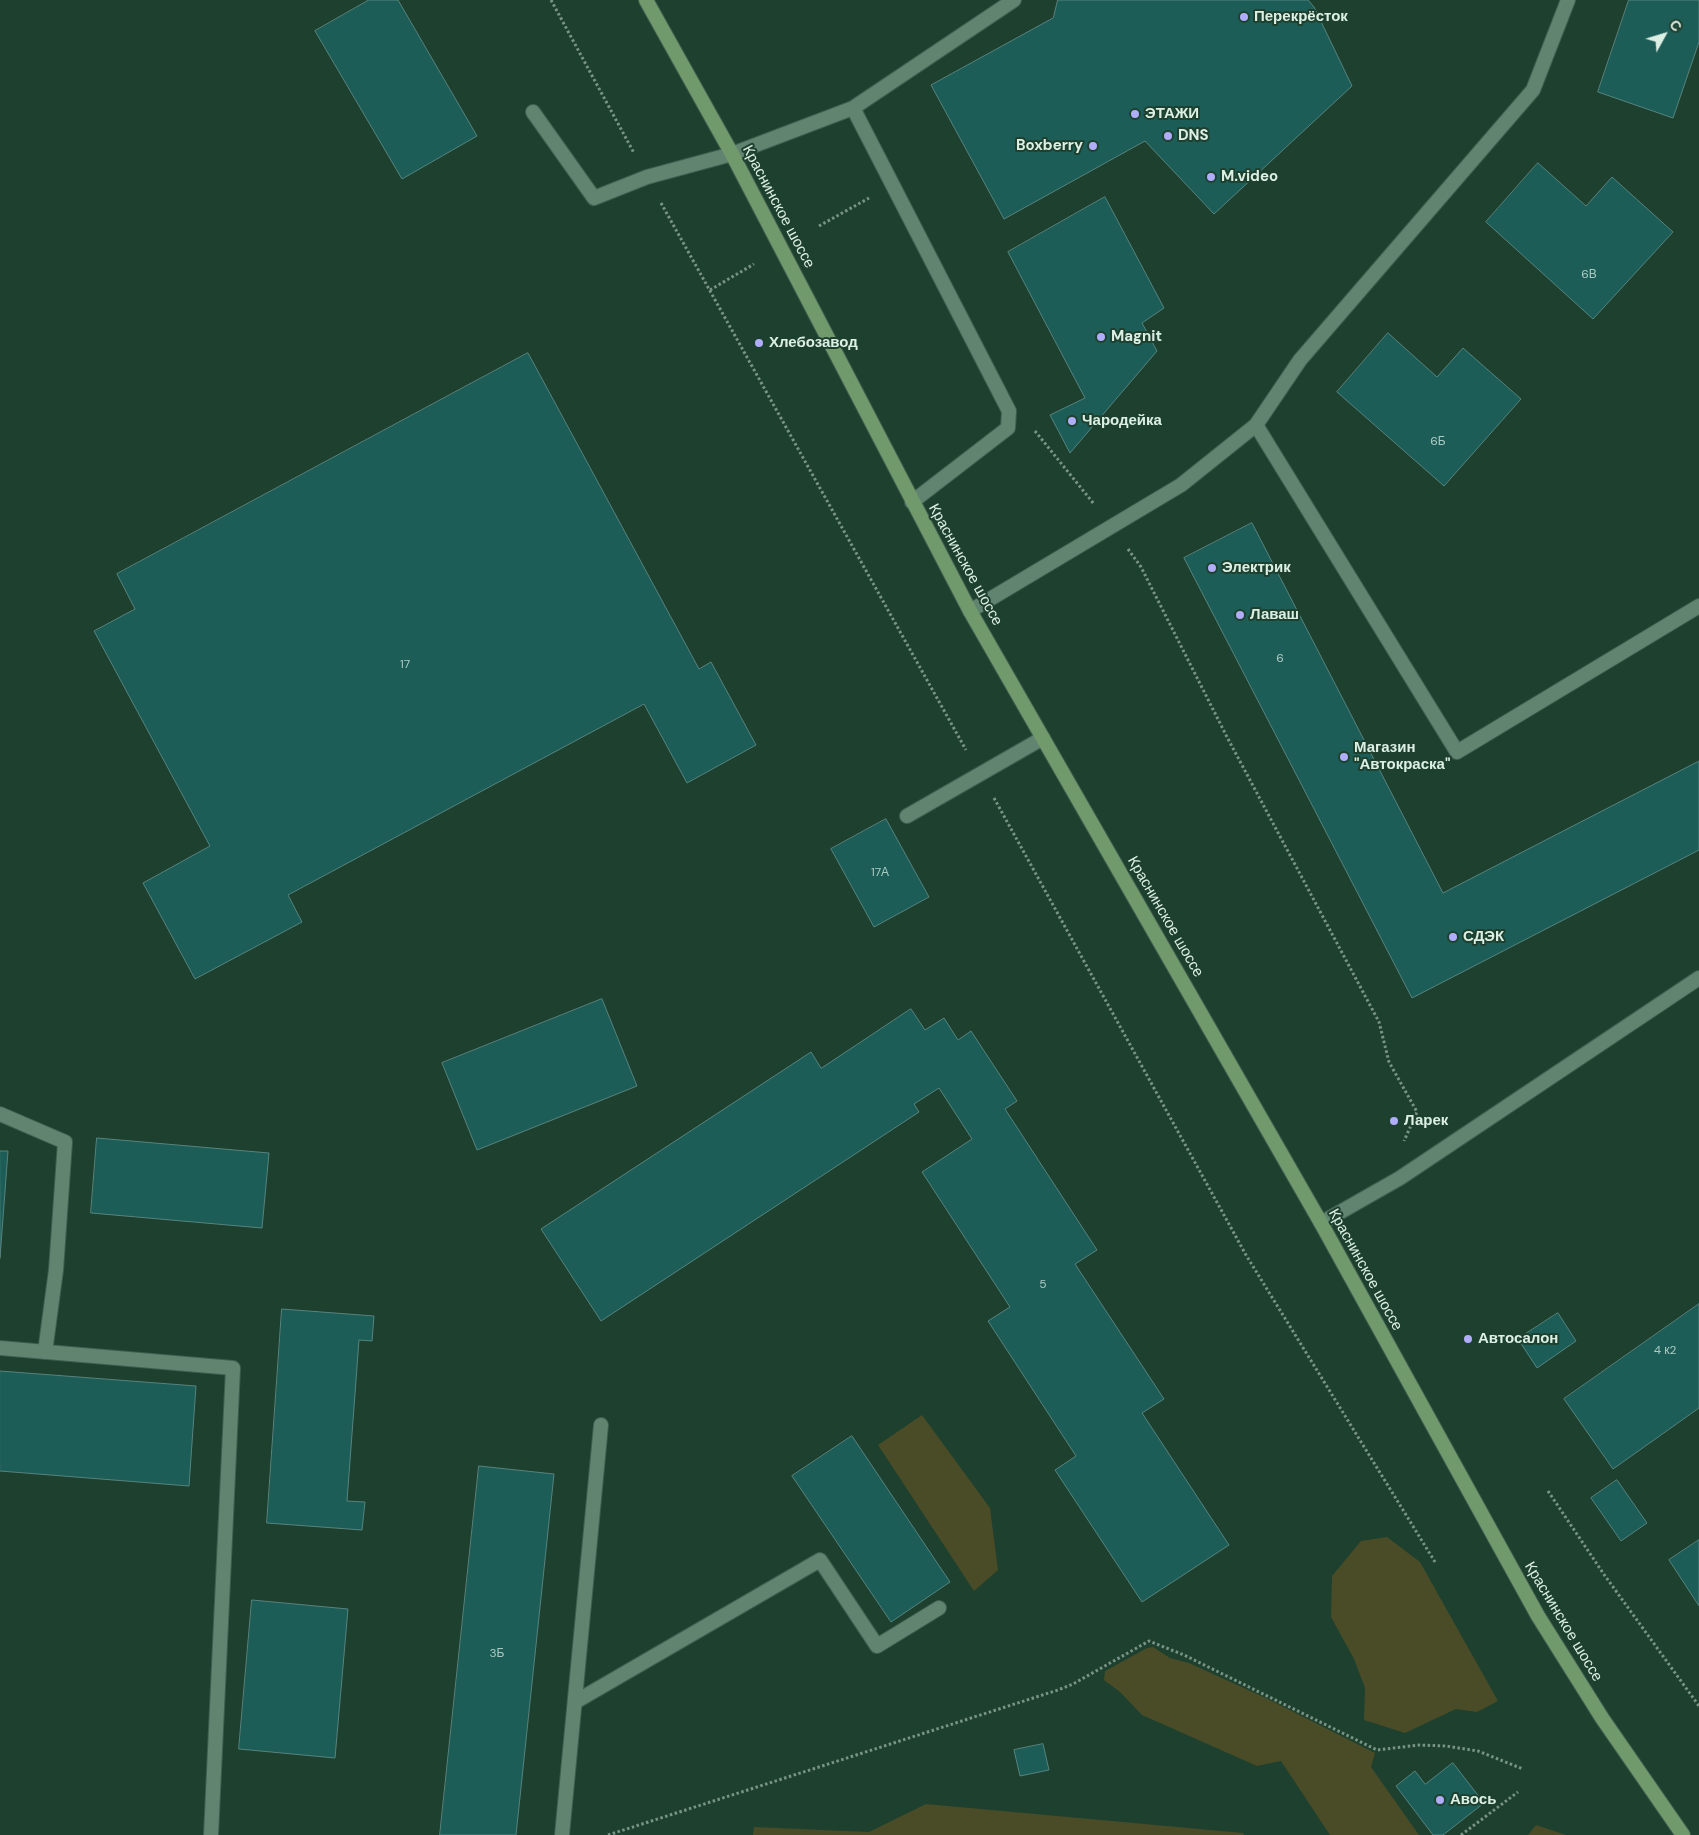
<!DOCTYPE html>
<html>
<head>
<meta charset="utf-8">
<style>
	body { margin:0 }
	#map { position:relative; width:1699px; height:1835px; overflow:hidden; background:#1e402f; font-family:"DM Sans",sans-serif }
	canvas { display:block }
	.north { position:absolute; left:1639px; top:10px; width:50px; height:50px; -webkit-text-stroke:4px #1e402f; paint-order:stroke; rotate:51deg; font-size:14px; font-weight:700; line-height:20px; text-align:center; color:#dcefe4 }
	.north::after { content:''; display:block; margin:auto; width:18px; height:22px; background:#dcefe4; clip-path:polygon(50% 0,100% 100%,50% 72%,0 100%) }
</style>
</head>
<body>
<div id="map">
<canvas width="1699" height="1835"></canvas>
<div class="north">С</div>
</div>
<script>
const c = document.querySelector('canvas').getContext('2d');
c.lineJoin = 'round';
function fillPath(path, color) { c.fillStyle = color; c.fill(path, 'evenodd'); }
function strokePath(path, color, width, dash) { c.strokeStyle = color; c.lineWidth = width; c.lineCap = dash ? 'butt' : 'round'; c.setLineDash(dash || []); c.stroke(path); }
function write(font, color, halo, rows, align = 'center') {
  c.font = font + ' "DM Sans",sans-serif'; c.lineWidth = 4; c.setLineDash([]); c.textBaseline = 'middle'; c.strokeStyle = halo; c.fillStyle = color; for (const [text, x, y, turn = 0] of rows) {
    c.save(); c.translate(x, y); c.rotate((+turn || 0) * Math.PI / 180); c.textAlign = isNaN(turn) ? turn : align; if (halo) c.strokeText(text, 0, 0); c.fillText(text, 0, 0); c.restore();
  }
}
fillPath(new Path2D(`
	M922,1415l68,93 8,62 -24,21 -96,-146z
	M1387,1537l33,25 78,139 -21,11 -21,-3 -51,24 -41,-13 1,-32 -11,-29 -23,-42 1,-41 29,-35z
	M1153,1647l17,11 19,5 79,36 107,54 -4,14 48,68h-89l-49,-74 -24,5 -115,-51 -22,-23 -16,-12 1,-9 42,-23z
	M926,1804l317,29 1,2h-491l1,-8 115,5z
	M1536,1825l30,10h-38z`), '#494c26');
const building = new Path2D(`
	M369,0h29l79,136 -75,43 -87,-148z
	M1058,0h250l6,7 38,79 -138,128 -69,-73 -141,78 -73,-134 122,-67z
	M1629,0h70v42l-26,76 -75,-26z
	M1538,163l48,43 26,-29 61,55 -80,87 -107,-97z
	M1105,197l59,111 -22,15 15,28 -87,102 -20,-38 35,-17 -77,-146z
	M1388,333l49,44 26,-29 58,51 -77,87 -107,-94z
	M528,353l171,316 12,-7 45,83 -69,38 -43,-79 -356,191 14,27 -107,57 -52,-96 67,-37 -116,-215 41,-22 -18,-35z
	M1252,523l191,370 256,-132v89l-287,148 -228,-440z
	M886,819l43,78 -55,30 -43,-78z
	M602,999l35,87 -160,64 -35,-87z
	M911,1009l14,21 19,-12 14,22 13,-9 46,70 -12,8 92,141 -22,14 89,135 -22,14 87,132 -87,57 -87,-132 21,-14 -88,-135 22,-14 -88,-135 50,-33 -33,-51 -25,16 5,8 -318,209 -60,-92 270,-177 10,16z
	M97,1138l172,15 -7,75 -171,-15z
	M0,1151h8l-8,107z
	M1699,1304v104l-86,61 -49,-70z
	M282,1309l92,7 -2,25 -13,-1 -12,161 18,1 -3,28 -95,-7z
	M1558,1313l18,28 -39,27 -19,-29z
	M0,1371l196,15 -7,100 -189,-15z
	M852,1436l98,146 -59,40 -99,-146z
	M479,1466l75,8 -38,361h-76z
	M1617,1480l30,43 -26,18 -30,-43z
	M1699,1540v66l-30,-46z
	M252,1600l96,9 -13,149 -96,-9z
	M1043,1744l6,26 -29,6 -6,-26z
	M1453,1763l31,40 -41,32h-10l-37,-49 19,-15 10,13z`);
fillPath(building, '#1d5d57');
strokePath(building, '#57837e', 1);
const service = new Path2D(`
	M853,108l161,-108
	M533,112l61,86 53,-21 85,-23 121,-46 156,303 -1,17 -96,74
	M1256,425l44,-65 233,-270 35,-90
	M970,611l211,-126 75,-60 201,327 242,-146
	M907,816l136,-78
	M0,1114l65,28 -9,128 -11,82
	M0,1348l233,20 -22,467
	M575,1702l245,-142 57,86 62,-38
	M562,1835l39,-410`);
const minor = new Path2D(`
	M1321,1223l79,-45 299,-200`);
const primary = new Path2D(`
	M646,0l86,154 238,457 351,612 217,393 64,102 81,117`);
strokePath(service, '#405e50', 16);
strokePath(minor, '#405e50', 16);
strokePath(primary, '#405e50', 16);
strokePath(new Path2D(`
	M551,0l83,153
	M661,203l305,547
	M819,226l50,-28
	M710,290l44,-26
	M1035,431l59,73
	M1128,549l13,18 86,170 152,285 10,40 28,50 -13,29
	M994,798l252,457 189,307
	M1548,1491l55,82 96,133
	M608,1835l450,-145 15,-6 76,-43 35,14 193,95 42,-5 27,1 32,5 45,18
	M1461,1835l57,-43`), '#799486', 3, [2.5, 2.5]);
strokePath(service, '#618471', 14);
strokePath(minor, '#618471', 14);
strokePath(primary, '#719a6c', 14);
for (const [x, y, r, color] of [
	[1244,17,5,"#b0aefa"],
	[1135,114,5,"#b0aefa"],
	[1168,136,5,"#b0aefa"],
	[1093,146,5,"#b0aefa"],
	[1211,177,5,"#b0aefa"],
	[1101,337,5,"#b0aefa"],
	[759,343,5,"#b0aefa"],
	[1072,421,5,"#b0aefa"],
	[1212,568,5,"#b0aefa"],
	[1240,615,5,"#b0aefa"],
	[1344,757,5,"#b0aefa"],
	[1453,937,5,"#b0aefa"],
	[1394,1121,5,"#b0aefa"],
	[1468,1339,5,"#b0aefa"],
	[1440,1800,5,"#b0aefa"]
]) { const dot = new Path2D(); dot.arc(x, y, r, 0, 2 * Math.PI); c.fillStyle = color; c.fill(dot); strokePath(dot, '#1e402f', 2); }
write('12px', '#accac1', null, [
	["6В",1589,275],
	["6Б",1438,442],
	["6",1280,659],
	["17",405,665],
	["17А",880,873],
	["5",1043,1285],
	["4 к2",1665,1351],
	["3Б",497,1654]
]);
write('bold 15px', '#dcefe4', '#1e402f', [
	["Перекрёсток",1254,17],
	["ЭТАЖИ",1145,114],
	["DNS",1178,136],
	["Boxberry",1083,146,"right"],
	["M.video",1221,177],
	["Magnit",1111,337],
	["Хлебозавод",769,343],
	["Чародейка",1082,421],
	["Электрик",1222,568],
	["Лаваш",1250,615],
	["Магазин",1354,748],
	["\"Автокраска\"",1354,765],
	["СДЭК",1463,937],
	["Ларек",1404,1121],
	["Автосалон",1478,1339],
	["Авось",1450,1800]
], 'left');
write('15px', '#dcefe4', '#1e402f', [
	["Краснинское шоссе",778,207,62],
	["Краснинское шоссе",965,565,61],
	["Краснинское шоссе",1165,917,60],
	["Краснинское шоссе",1365,1270,61],
	["Краснинское шоссе",1563,1622,59]
]);
</script>
</body>
</html>
